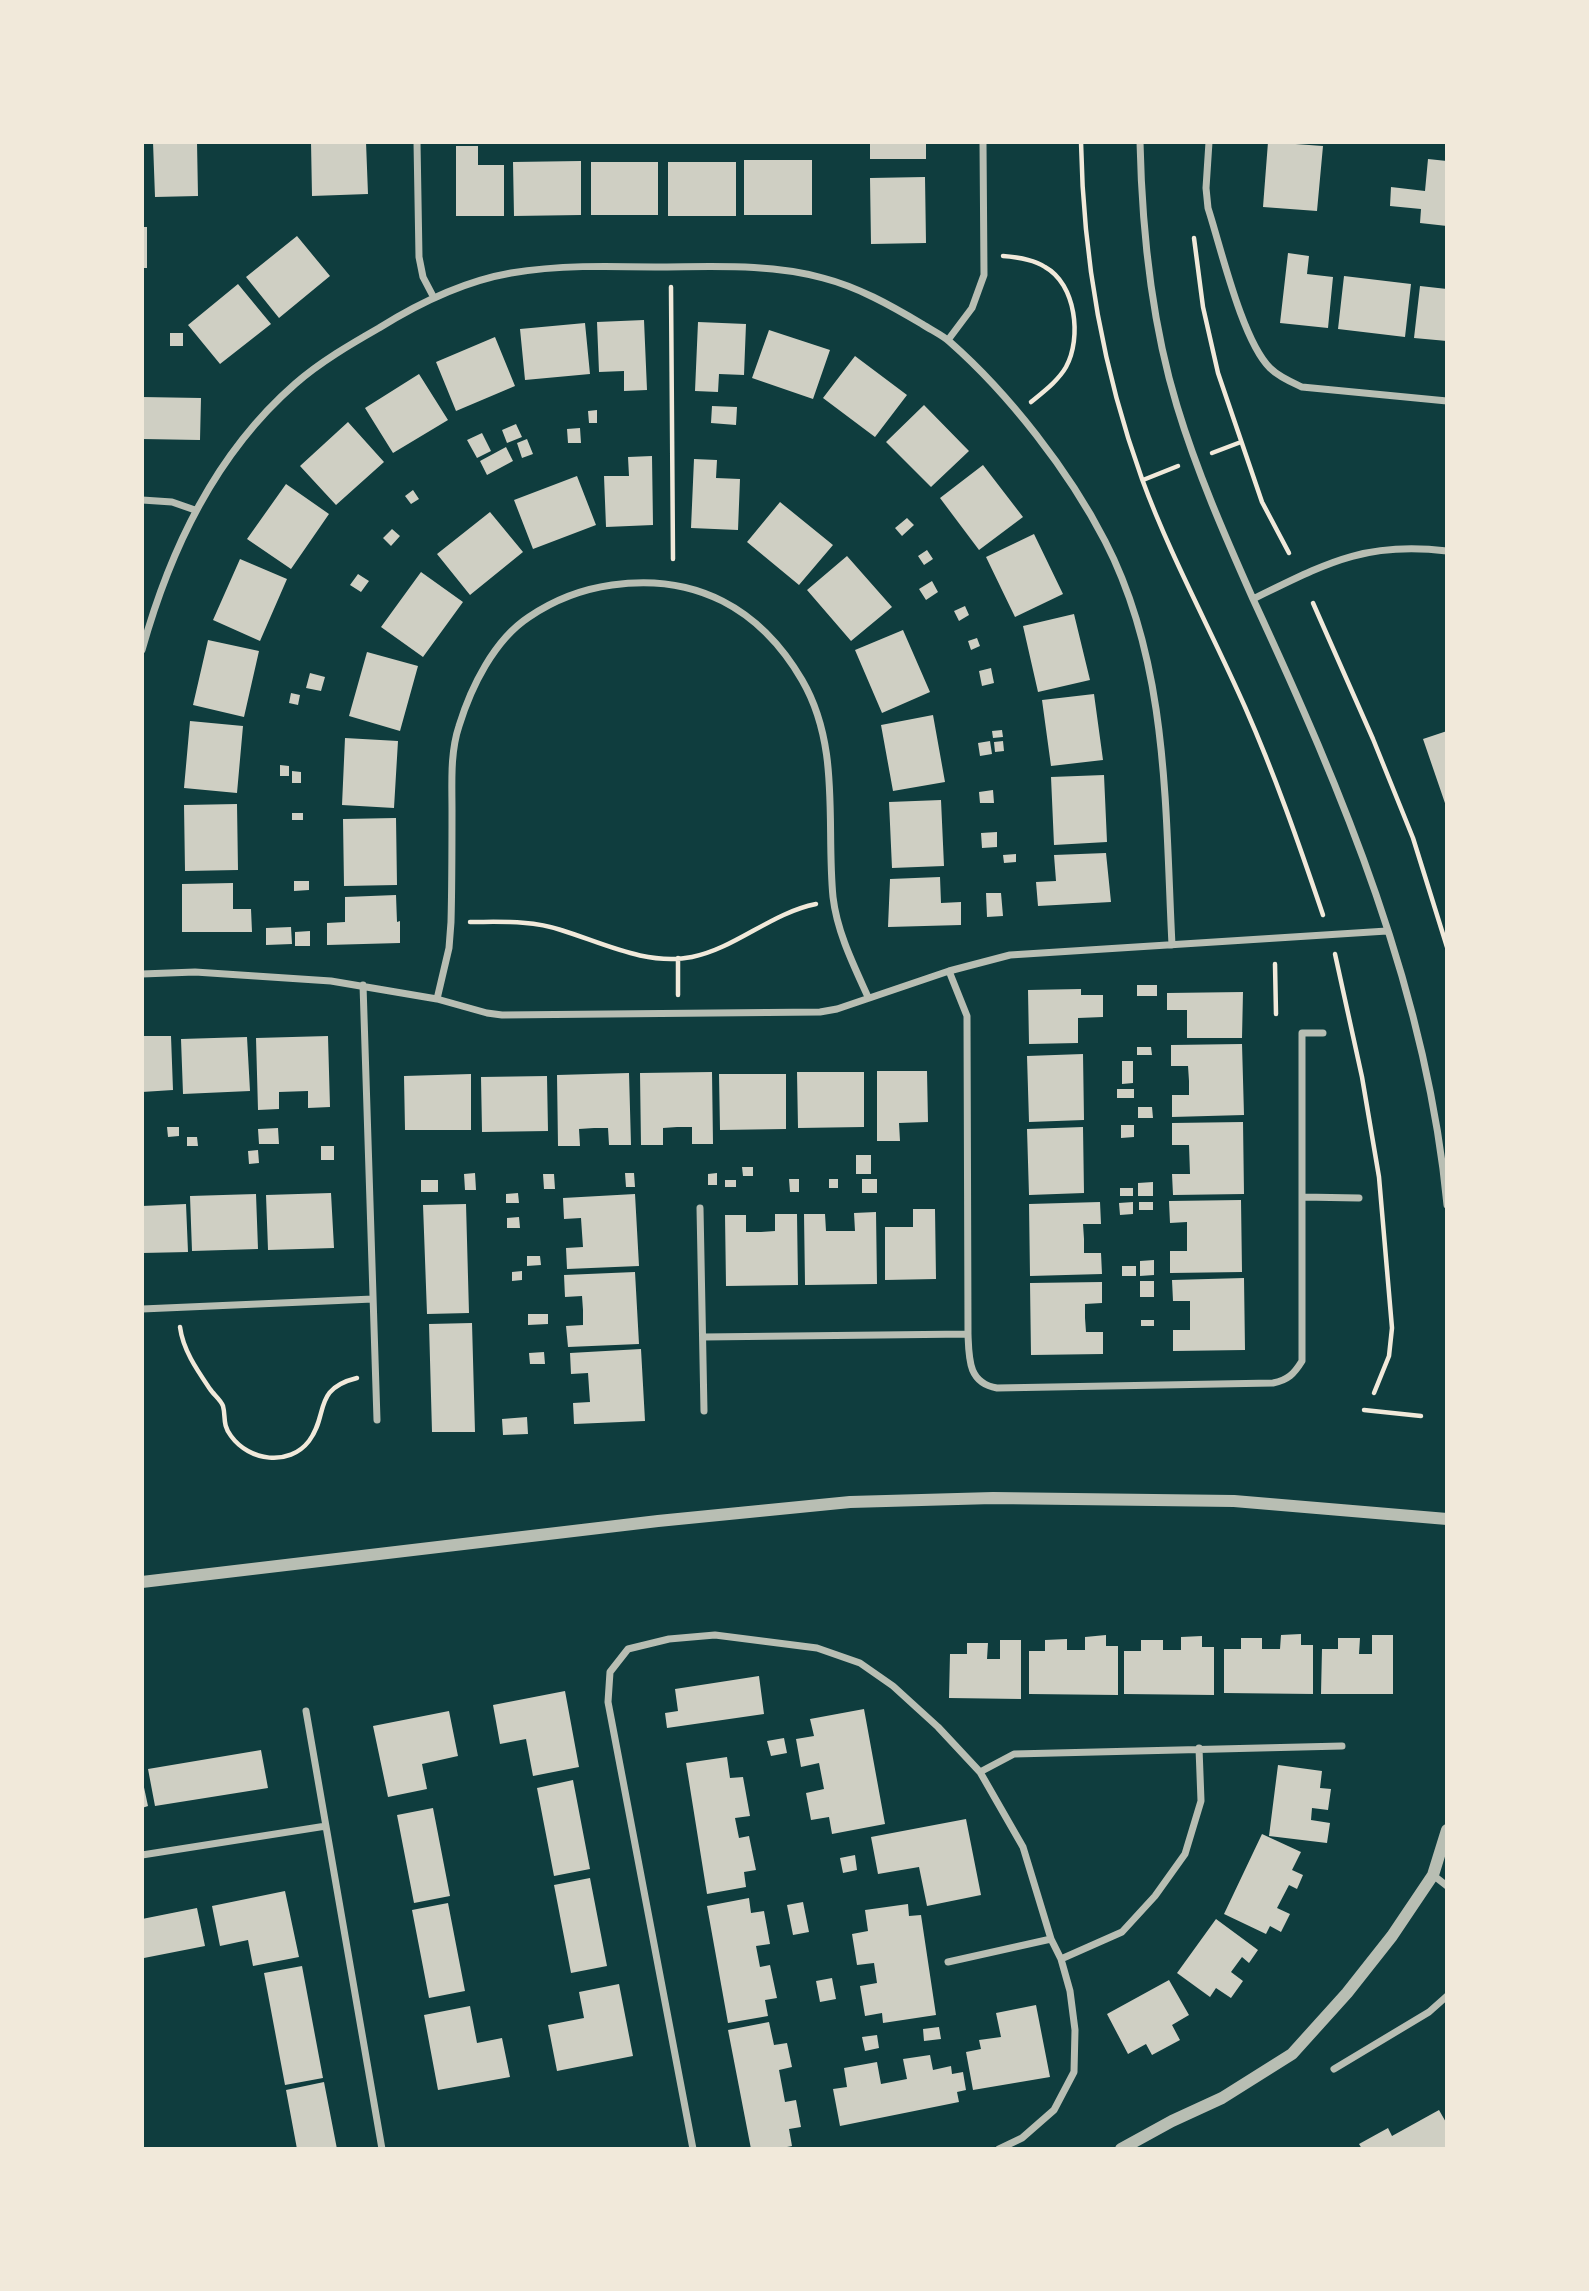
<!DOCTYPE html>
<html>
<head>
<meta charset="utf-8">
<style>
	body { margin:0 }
	#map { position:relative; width:1589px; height:2291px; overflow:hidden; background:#0f3d3e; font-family:"Fira Sans Condensed",sans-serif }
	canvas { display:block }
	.frame { position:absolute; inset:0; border:144px solid #f1e9da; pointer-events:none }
</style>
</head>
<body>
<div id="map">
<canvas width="1589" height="2291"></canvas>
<div class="frame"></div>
</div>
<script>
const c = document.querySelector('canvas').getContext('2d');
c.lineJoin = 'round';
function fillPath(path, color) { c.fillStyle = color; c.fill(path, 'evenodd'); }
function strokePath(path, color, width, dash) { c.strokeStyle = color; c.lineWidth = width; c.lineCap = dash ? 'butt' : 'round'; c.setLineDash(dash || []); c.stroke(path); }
fillPath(new Path2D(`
	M153,142h44l1,54 -43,1z
	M311,142h55l2,52 -56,2z
	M870,142h56v17h-56z
	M1268,142l55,4 -6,65 -54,-4z
	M456,146h22v19h26v51h-48z
	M1428,159l19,2v65l-27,-3 1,-14 -31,-3 1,-19 34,4z
	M744,160h68v55h-68z
	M581,161v54l-67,1 -1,-54z
	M591,162h67v53h-67z
	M668,162h68v54h-68z
	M925,177l1,66 -55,1 -1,-66z
	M142,227h5v41h-5z
	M297,236l33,40 -51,42 -33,-41z
	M1288,253l21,3 -2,18 26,3 -5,51 -48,-5z
	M1344,276l67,8 -6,53 -67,-8z
	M238,284l33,40 -51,40 -32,-39z
	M1420,286l27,3v52l-33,-3z
	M644,320l3,70 -23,1v-20l-25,1 -2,-50z
	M698,322l48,2 -2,51 -25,-1 -1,18 -23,-1z
	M585,323l5,51 -65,6 -5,-51z
	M769,330l61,20 -17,49 -61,-21z
	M170,333h13v13h-13z
	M495,337l20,49 -59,25 -20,-49z
	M855,356l52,39 -32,42 -52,-39z
	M419,374l29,46 -55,33 -28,-45z
	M142,397l59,1 -1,42 -58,-1z
	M924,405l45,46 -38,36 -45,-45z
	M712,406l25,1 -1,18 -25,-2z
	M597,410v13h-8l-1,-12z
	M348,422l36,40 -48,43 -36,-39z
	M516,424l6,13 -15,6 -5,-13z
	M580,428l1,15h-13l-1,-14z
	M482,433l9,18 -14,7 -10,-18z
	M527,439l6,15 -11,4 -5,-15z
	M506,447l7,14 -26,14 -7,-14z
	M652,456l1,69 -47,2 -2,-51h25l-1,-19z
	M694,459l23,1 -1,18 24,1 -2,51 -47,-2z
	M983,465l40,52 -44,33 -39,-52z
	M577,476l19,49 -63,24 -19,-49z
	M286,484l43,30 -38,55 -44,-30z
	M413,490l6,9 -8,5 -6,-8z
	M780,502l53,43 -34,40 -52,-43z
	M490,512l33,40 -53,43 -33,-41z
	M907,518l7,7 -12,11 -7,-8z
	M392,529l8,7 -9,10 -8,-8z
	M1034,534l29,60 -48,23 -29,-60z
	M927,550l6,9 -9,6 -6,-9z
	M847,556l45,51 -41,34 -44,-51z
	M240,559l47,20 -27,62 -47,-21z
	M421,572l42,30 -40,55 -42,-30z
	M358,574l11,7 -8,11 -11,-7z
	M932,581l6,11 -12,8 -7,-11z
	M965,606l4,9 -10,6 -5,-10z
	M1074,614l16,66 -52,12 -15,-66z
	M903,630l27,62 -48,21 -27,-63z
	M977,638l3,8 -9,4 -3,-9z
	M208,640l51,11 -15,66 -51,-12z
	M367,652l51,14 -18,65 -51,-15z
	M991,668l3,15 -12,3 -3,-15z
	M310,673l15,4 -4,14 -15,-3z
	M291,693l9,2 -2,10 -9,-2z
	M1094,694l9,66 -52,6 -9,-66z
	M933,715l12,67 -52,9 -12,-66z
	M190,721l53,5 -6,67 -53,-5z
	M1002,730l1,7 -10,1 -1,-7z
	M1447,731v78l-24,-70z
	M345,738l53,3 -4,67 -52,-3z
	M990,741l2,13 -12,2 -2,-13z
	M1003,741l1,10 -9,1 -1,-10z
	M280,765l9,1v10h-9z
	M292,771l9,1v11h-9z
	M1104,775l3,67 -53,3 -3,-68z
	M993,790l1,13h-14l-1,-11z
	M941,800l3,66 -52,2 -3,-66z
	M237,804l1,66 -53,1 -1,-66z
	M292,813h11v7h-11z
	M396,818l1,67 -53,1 -1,-67z
	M997,832v15l-15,1 -1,-15z
	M1106,853l5,49 -73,4 -2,-24 20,-1 -2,-26z
	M1016,854v8l-12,1 -1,-8z
	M940,877l1,26 20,-1v23l-73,2 2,-48z
	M294,881h15v9l-15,1z
	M233,883v26h18l1,23h-70v-48z
	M986,893h15l2,23 -16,1z
	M396,895l1,27 3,-1v22l-73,2v-22l18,-1v-25z
	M291,927l1,17 -26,1v-17z
	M310,931v15h-15v-14z
	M1137,985h20v11h-20z
	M1081,989v6h22v22l-25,1v25l-49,1 -1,-54z
	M1243,992l-1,46h-55v-28h-20v-17z
	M142,1036h29l2,54 -31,2z
	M328,1036l2,71 -22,1v-17l-29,1v17l-21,1 -2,-72z
	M247,1037l3,54 -67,3 -2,-55z
	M1242,1044l2,71 -72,2v-22h17v-14l-1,-15h-17v-21z
	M1137,1047h14l1,8h-15z
	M1083,1054l1,66 -55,2 -2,-66z
	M1122,1061h11v22l-11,1z
	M877,1071h50l1,51 -29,1 1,18h-23z
	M712,1072l1,72h-21v-17h-15l-14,1v17h-22l-1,-72z
	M797,1072h67v55l-66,1z
	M629,1073l2,72h-22l-1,-17h-14l-15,1 1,17h-22l-1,-71z
	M471,1074v56h-66l-1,-54z
	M719,1074h67v55l-66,1z
	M547,1076l1,55 -66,1 -1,-55z
	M1117,1089h17v9h-17z
	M1138,1107h14l1,11h-15z
	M1243,1122l1,72 -71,1 -1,-21h18l-1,-29h-17v-22z
	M1121,1125h13v12l-13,1z
	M167,1127h12v9l-11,1z
	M1083,1127l1,66 -55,2 -2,-66z
	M278,1128l1,16h-20l-1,-15z
	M187,1137h10l1,9h-11z
	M321,1146h13v14h-13z
	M258,1150l1,13 -10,1 -1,-13z
	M856,1155h15v19h-15z
	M742,1167h11v9h-10z
	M475,1173l1,17h-11l-1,-16z
	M625,1173h9l1,14h-9z
	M717,1173v12h-9v-11z
	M543,1174h11l1,15h-11z
	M789,1179h10v13h-9z
	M829,1179h9v9h-9z
	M862,1179h15v14h-15z
	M421,1180h17v12h-17z
	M725,1180h11v7h-11z
	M1153,1182v14h-15v-13z
	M1120,1188h13v8h-13z
	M331,1193l3,55 -66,2 -2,-55z
	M518,1193l1,10h-13v-9z
	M256,1194l2,55 -66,2 -2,-55z
	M635,1194l4,72 -72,3 -1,-21 17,-1 -1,-14 -1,-15 -17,1 -1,-21z
	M1241,1200l1,72 -72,1v-22h17v-29l-17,1 -1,-22z
	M1100,1202l1,22h-18l1,15v14h17l1,21 -72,2 -1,-72z
	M1133,1202v12l-13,1 -1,-12z
	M1139,1202h14v8h-14z
	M186,1204l2,48 -46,1v-47z
	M466,1204l3,109 -42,1 -4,-109z
	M913,1209h22l1,70 -51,1v-53h28z
	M876,1212l1,72 -72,1 -1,-71h21l1,17h29l-1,-18z
	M775,1214h22l1,71 -72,1 -1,-71h21v17h15l14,-1z
	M519,1217l1,11h-13v-10z
	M527,1256h13l1,9 -14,1z
	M1154,1260v15l-14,1v-15z
	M1122,1266h14v10h-14z
	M522,1271v9l-10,1v-9z
	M635,1272l4,72 -71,3 -2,-21 17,-1v-15l-1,-14 -17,1 -1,-22z
	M1244,1278l1,72 -72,1v-21h17v-29h-17l-1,-21z
	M1140,1281h14v16h-14z
	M1102,1282v21l-17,1v14l1,14h17v22l-72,1 -1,-72z
	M528,1314h20v10l-20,1z
	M1141,1320h13v6h-13z
	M472,1323l3,109h-43l-3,-108z
	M641,1349l4,72 -71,3 -1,-21 17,-1 -1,-14 -1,-15 -17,1 -1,-21z
	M544,1352l1,12h-15l-1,-11z
	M527,1417l1,17 -25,1 -1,-16z
	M1301,1634v11h12v49l-89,-1v-44h17v-11h21v11h18l1,-14z
	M1106,1635v11h12v49l-89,-1v-43h16v-11l22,-1v11h18v-13z
	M1372,1635h21v59h-72l1,-45h16v-11h22l-1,16h13z
	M1202,1636v11h12v48l-90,-1v-43h17v-11h22v10h18v-13z
	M1000,1640h21v59l-72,-1 1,-44h17v-11h21l-1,16h13z
	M759,1676l5,38 -97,14 -2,-15 13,-2 -3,-22z
	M565,1691l14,76 -46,9 -7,-37 -26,5 -7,-39z
	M864,1709l21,115 -53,10 -3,-17 -18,3 -5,-27 18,-4 -5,-26 -18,4 -5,-28 18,-3 -4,-17z
	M449,1711l9,45 -36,8 5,25 -39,8 -15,-71z
	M784,1738l3,15 -16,3 -4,-15z
	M261,1750l7,38 -113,18 -7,-37z
	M727,1757l3,21 13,-1 7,39 -15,2 4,20 10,-2 7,34 -12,2 2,15 -39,7 -21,-131z
	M1278,1765l44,6 -2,17 11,1 -3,21 -16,-2 -1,12 19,3 -3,20 -58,-7z
	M142,1778l6,28 -6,2z
	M573,1780l17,89 -36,7 -17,-88z
	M433,1808l17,88 -36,7 -17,-88z
	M966,1819l15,76 -54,11 -8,-39 -41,7 -7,-37z
	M1262,1834l39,18 -9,18 11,5 -6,14 -8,-4 -12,23 13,6 -9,18 -11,-6 -4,8 -42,-20z
	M855,1855l2,15 -14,3 -3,-15z
	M590,1878l17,88 -36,7 -17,-88z
	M285,1891l14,66 -46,9 -5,-26 -28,6 -8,-40z
	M749,1898l2,15 13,-2 6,33 -14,2 4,21 10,-2 7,33 -12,2 3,16 -40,7 -21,-117z
	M803,1902l6,30 -16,3 -6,-30z
	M448,1903l17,88 -36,7 -17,-88z
	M908,1904l1,12 12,-1 15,100 -53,8 -1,-10 -17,3 -5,-30 17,-3 -3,-20 -17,2 -5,-31 16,-3 -3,-21z
	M197,1908l8,38 -61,12 -2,-39z
	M1216,1919l42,31 -9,13 -7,-6 -11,15 12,9 -12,17 -15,-10 -6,9 -33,-24z
	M302,1966l21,112 -38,7 -21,-112z
	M832,1978l4,21 -16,3 -4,-21z
	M1169,1980l20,35 -17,10 8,15 -28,15 -6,-11 -18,10 -21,-40z
	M619,1984l14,72 -76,15 -9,-46 36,-7 -5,-26z
	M1036,2005l14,72 -77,13 -7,-38 15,-3 -2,-9 22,-3 -5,-24z
	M470,2006l7,37 25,-5 8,39 -72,13 -14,-75z
	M769,2022l5,23 13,-2 5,24 -13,3 6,32 11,-2 5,27 -12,2 3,17 -15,3h-26l-23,-119z
	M939,2027l2,12 -17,2 -1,-12z
	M877,2035l2,13 -14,3 -3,-14z
	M930,2055l3,15 18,-4 1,8 11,-2 3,18 -9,2 2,10 -119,24 -7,-37 14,-2 -3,-19 33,-6 4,22 26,-5 -4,-20z
	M324,2082l13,67h-40l-11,-59z
	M1439,2110l8,14v25h-85l-3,-5 29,-16 4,8z`), '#cfcfc3');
strokePath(new Path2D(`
	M1081,142c2,115 22,229 61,337 29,79 69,151 103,228 30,68 54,137 78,208
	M1194,238l9,69 15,66 44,129 27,51
	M1003,256c14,1 30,3 42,11 31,17 37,71 21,100 -8,14 -23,25 -35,35
	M671,287l2,272
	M1212,453l29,-11
	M1143,480l35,-14
	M1313,603l60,136 40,99 34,109
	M470,922c31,0 62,-2 91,8 42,13 86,36 131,27 44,-9 79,-44 124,-53
	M1335,954l27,123 17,100 13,151 -3,28 -15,37
	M1275,964l1,50
	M678,995v-37
	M180,1327c3,23 17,43 30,62 3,5 11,11 13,17 3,11 -1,18 8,30 18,25 58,31 78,5 20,-26 3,-52 48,-63
	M1364,1410l57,6`), '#f1e9da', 4.5);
strokePath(new Path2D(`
	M417,142l2,115 4,20 11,21
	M1140,142c2,88 11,179 37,264 20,66 48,130 76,193
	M1209,142l-3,46 2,20c13,40 34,132 62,160 9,9 21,14 32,19l145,14
	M948,340l24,-32 12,-33 -1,-133
	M142,500l30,2 23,8
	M1447,551c-83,-10 -122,13 -194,48 89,192 174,393 194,606
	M142,650c28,-100 73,-196 153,-266 25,-22 56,-40 84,-56 40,-25 86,-47 132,-55 47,-8 96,-7 144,-6 55,0 114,-4 168,11 35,9 67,27 99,46 9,6 20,11 28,18 59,52 119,129 155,199 64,124 60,267 67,404
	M142,974l53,-2 136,9 106,18 50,14 15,2 318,-3 17,-3 112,-38 61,-16 377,-24
	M363,985l14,435
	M437,999l12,-51 2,-26c1,-37 1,-75 1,-112 0,-27 -2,-57 7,-84 12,-39 35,-86 70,-109 25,-17 54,-28 83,-32 83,-12 148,23 190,95 39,67 24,144 31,217 4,35 21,69 35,100
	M1302,1197l57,1
	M700,1208l4,203
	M142,1309l231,-10
	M968,1334c1,25 0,49 29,54l276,-5c15,-3 21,-9 29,-22v-328h21
	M703,1337l265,-3 -1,-318 -18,-45
	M306,1711l76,438
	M980,1772l34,-18 328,-8
	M142,1855l184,-29
	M1433,1875l14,11
	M1061,1959l61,-27 33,-36 30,-42 16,-53 -2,-53
	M948,1962l103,-23
	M1334,2069l95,-57 18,-16
	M693,2149l-85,-447 2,-30 18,-23 41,-10 46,-4 102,13 43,15 33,23 45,41 42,45 43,75 28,92 10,20 9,32 5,39 -1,42 -20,38 -32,28 -23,11`), '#b8beb3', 7);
strokePath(new Path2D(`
	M142,1582l516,-61 192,-19 143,-4 241,3 213,18
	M1121,2149l51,-28 50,-23 70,-44 55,-61 45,-57 41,-61 14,-45`), '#b8beb3', 12);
</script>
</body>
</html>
